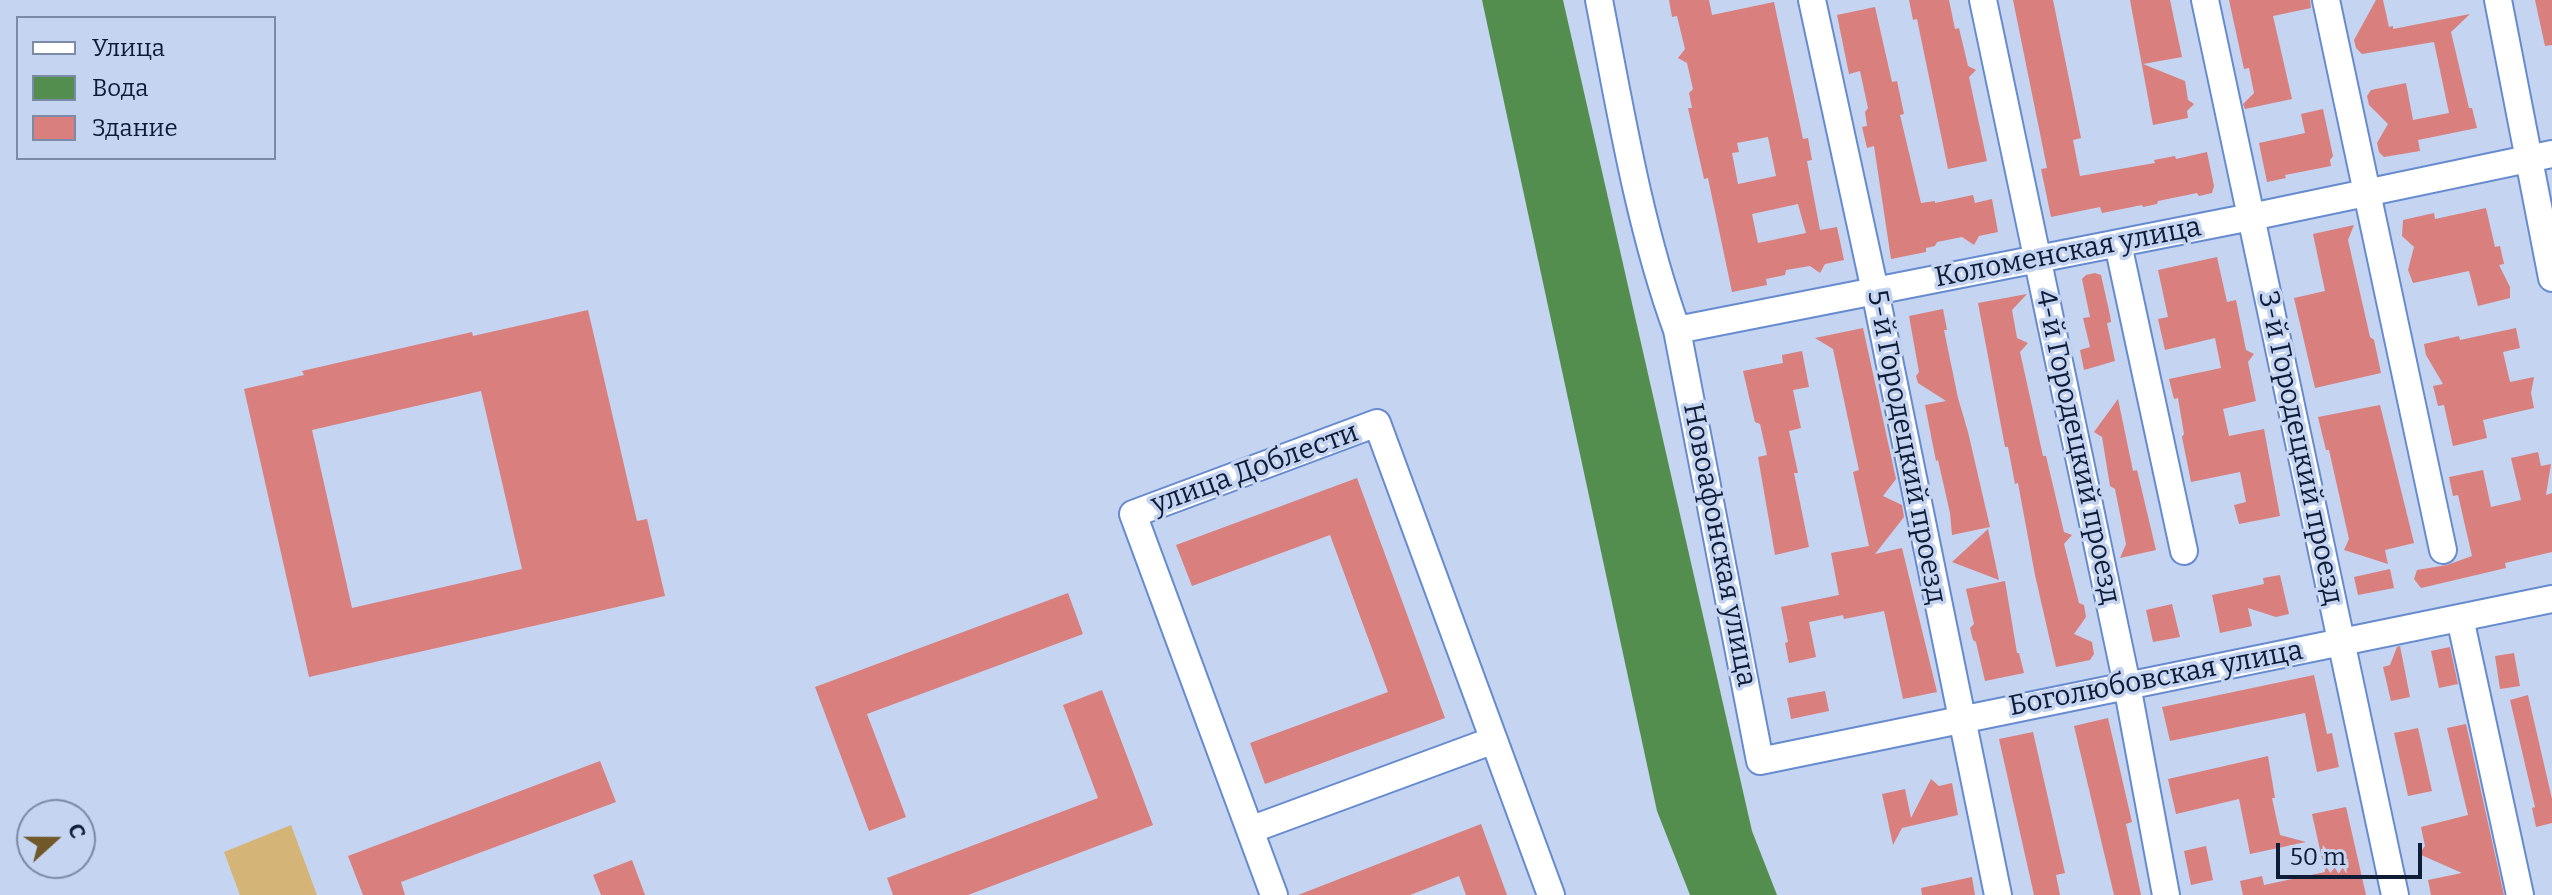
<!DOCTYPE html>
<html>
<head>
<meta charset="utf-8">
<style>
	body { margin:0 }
	#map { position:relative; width:2552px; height:895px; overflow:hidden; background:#c4d4f1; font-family:Bitter,serif }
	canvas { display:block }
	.legend { position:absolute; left:16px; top:16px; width:260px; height:144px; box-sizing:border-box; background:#c4d4f1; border:2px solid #7b8aa6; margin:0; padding:10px 14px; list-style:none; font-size:24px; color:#0e1c36 }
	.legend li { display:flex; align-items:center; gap:16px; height:40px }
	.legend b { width:40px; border:2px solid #7b8aa6 }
	.north { position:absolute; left:16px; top:799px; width:80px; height:80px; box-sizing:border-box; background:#c4d4f1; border:2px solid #7b8aa6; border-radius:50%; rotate:69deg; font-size:22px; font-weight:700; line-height:32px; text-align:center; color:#0e1c36 }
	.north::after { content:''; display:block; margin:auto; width:28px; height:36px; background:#705828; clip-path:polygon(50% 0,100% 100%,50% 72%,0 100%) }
	.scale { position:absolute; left:2276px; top:843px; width:146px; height:36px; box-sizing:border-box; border:4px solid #0e1c36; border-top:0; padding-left:10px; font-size:24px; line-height:28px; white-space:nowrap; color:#0e1c36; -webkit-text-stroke:6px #c4d4f1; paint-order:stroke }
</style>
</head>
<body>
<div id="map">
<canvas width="2552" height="895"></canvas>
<ul class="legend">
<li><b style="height:10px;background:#fff"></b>Улица</li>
<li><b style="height:22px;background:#548e4f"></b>Вода</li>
<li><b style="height:22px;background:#d97f7d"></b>Здание</li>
</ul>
<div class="north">С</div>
<div class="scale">50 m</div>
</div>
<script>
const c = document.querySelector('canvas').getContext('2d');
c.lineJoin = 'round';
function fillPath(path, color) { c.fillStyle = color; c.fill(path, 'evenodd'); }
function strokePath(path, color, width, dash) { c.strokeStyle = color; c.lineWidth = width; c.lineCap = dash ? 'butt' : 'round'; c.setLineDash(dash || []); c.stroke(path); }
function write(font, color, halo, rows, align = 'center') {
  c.font = font + ' Bitter,serif'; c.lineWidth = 7; c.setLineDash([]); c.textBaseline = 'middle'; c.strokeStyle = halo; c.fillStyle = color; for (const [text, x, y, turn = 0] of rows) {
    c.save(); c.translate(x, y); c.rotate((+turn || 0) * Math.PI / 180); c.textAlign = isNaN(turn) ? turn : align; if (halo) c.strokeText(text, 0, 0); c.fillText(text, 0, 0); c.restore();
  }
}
fillPath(new Path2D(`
	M291,825l26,70h-77l-16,-43z`), '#d5b477');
fillPath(new Path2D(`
	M1482,0h81l189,831 25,64h-87l-33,-84z`), '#548e4f');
fillPath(new Path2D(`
	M1669,0h40l3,15 62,-13 29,137 5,-1 4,22 -5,1 13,69 17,-3 7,33 -19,4 -5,9 -10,-7 -24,4 -1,5 -19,4 1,6 -35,7 -24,-114 -4,1 -16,-71h4l-3,-15 4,-4 -6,-26 -9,-5 7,-9 -8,-33 -5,1zM1768,137l8,39 -38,8 -6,-31 7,-1 -2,-9zM1798,204l8,29 -48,10 -6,-29z
	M1909,0h40l6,29 4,-1 9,38 8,4 -7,7 18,84 -39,8 -31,-150 -4,1z
	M2013,0h40l28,138 -8,2 7,36 75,-13 -1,-3 21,-4 1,3 31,-7 7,34 -2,7 -13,3 -2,-3 -39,8 -1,3 -14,3 -1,-2 -40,8 -2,-6 -49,10 -10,-48 6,-1z
	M2130,0h40l12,57 -39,7 42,17 3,19 6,4 -7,7 1,7 -35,7z
	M2229,0h81l1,8 -38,8 19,83 -47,10 -2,-5 11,-11 -5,-25 -5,1z
	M2376,0h7l6,27 4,-1v3l77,-15 -19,18 18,76h3l5,20 -59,12 2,11 -36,6 -5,-5 -2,-9 11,-19 -19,-19 -2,-9 4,-6 35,-7 7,37 36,-7 -15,-71 -72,12 -6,-6 -2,-8z
	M2535,0h17v45l-7,1z
	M1875,7l17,75 5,-1 7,33 -4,1 21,88 14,-2v2l38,-8 2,8 17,-4 6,33 -19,4 -5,9 -12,-8 -25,5 -2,4 -9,2v4l-35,7 -17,-113 -7,2 -5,-21 5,-1 -2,-14 3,-4 -8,-37 -11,3 -12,-59z
	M2323,109l10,47 -3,4 1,6 -46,9 1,3 -19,4 -8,-39 46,-10 -4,-19z
	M2486,208l9,39 5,-1 4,18 -5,1 11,22v11l-32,8 -9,-35 -56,12 -5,-13 6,-23 -12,-11 1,-16 31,-7 1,6z
	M2354,225l-6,15 22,97 4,3 7,33 -66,15 -21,-90 31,-7 -12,-57z
	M2217,257l10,45 9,-2 10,50 8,4 -6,8 8,39 -33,8 6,27 35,-7 16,87 -41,8 -5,-19 12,-3 -6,-30 -49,10 -9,-45 2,-3 -6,-36 -4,1 -5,-20 52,-11 -6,-30 -50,12 -7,-31 10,-2 -10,-47z
	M2095,273l6,2 9,40 1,7 -4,1 8,38 -31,9 -4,-20 10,-3 -7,-29 7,-1 -8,-38 4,-4z
	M2027,294l-15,16 5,28 11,5 -8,9 23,104h3l18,76 8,3 -8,9 15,59 5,2 2,12 -12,17 18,8 2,12 -4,6 -34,7 -21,-92 -17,-92 -3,1 -7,-37h-3l-27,-144z
	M1943,309l4,21h-3l14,68 10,34 22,95 -38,8 -2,-22 -12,-53 -2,1 -11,-56 21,-4 -28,-18 -2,-7 3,-4 -10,-56z
	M588,310l49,211 10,-2 18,77 -356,81 -65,-288 60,-14 -2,-4 170,-39 1,4zM481,391l41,178 -170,39 -40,-178z
	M1863,328l33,151 -13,17 19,9 2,12 -29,37 27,-6 35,144 -34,7 -19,-88 -40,8 -1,-4 -34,7 7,35 -27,6 -4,-20 3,-1 -7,-35 58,-12 -8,-42 38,-7 -16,-74 6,-2 -26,-121 -18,-11z
	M2516,328l4,20 -17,4 7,30 24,-5 -3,16 3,15 -51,12 4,18 -34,8 -9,-41 -6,1 -5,-20 10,-2 -17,-29 -2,-11 35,-8 1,4z
	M1802,351l7,36 -16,3 8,38 -12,3 9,42h-4l15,74 -34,8 -17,-98 9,-2 -7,-31 -5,-2 -12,-51 40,-8 -1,-8z
	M2118,399l15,72 4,-1 19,80 -36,8 6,-14 -11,-55 -5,-3 -8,-49 -8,-5z
	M2380,405l34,138 -29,7 3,14 -44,-14 5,-11 -20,-89h-3l-8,-33z
	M2538,452l3,14 10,-2 -5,31 6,-2v59l-47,11 1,5 -85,20 -7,-9 3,-9 30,-5 25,-9 -14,-61 -5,1 -4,-19 34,-7 8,37 30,-7 -10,-42z
	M1357,478l88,240 -180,66 -15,-41 138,-51 -58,-157 -138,51 -16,-41z
	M1988,529l11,51 -47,-18z
	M2390,569l4,19 -36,7 -4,-18z
	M2280,575l9,39 -13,3 -28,-9 4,18 -32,7 -8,-38 52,-11 -1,-6z
	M2005,581l12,72h2l5,20 -39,8 -9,-39 -3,-2 -3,-12 4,-4 -8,-35z
	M1068,593l15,41 -216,80 39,103 -37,14 -54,-144z
	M2172,604l8,33 -27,5 -7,-32z
	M2400,646l10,51 -19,4 -8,-34 7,-2 7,-18z
	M2450,647l8,37 -19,4 -8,-37z
	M2514,653l6,33 -20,3 -5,-33z
	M2314,675l13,59 5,-1 7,34 -22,5 -12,-59 -135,28 -8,-34z
	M1102,690l51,135 -185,70h-75l-6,-17 211,-80 -35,-93z
	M1825,691l4,20 -38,8 -4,-21z
	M2528,695l24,104v24l-16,4 -4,-19 3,-1 -25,-107z
	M2108,718l24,104 -6,2 15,71h-27l-40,-169z
	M2466,724l5,22 33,149h-73l-3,-15 34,-7 -43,-19 6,-8 -4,-19 47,-12 -21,-87z
	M2418,728l14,63 -24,5 -14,-63z
	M2033,732l32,141 -9,2 4,20h-26l-35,-156z
	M2268,756l7,42h-3l8,37 26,7 -56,12 -11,-55 -63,15 -8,-35z
	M600,761l16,41 -215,80 4,13h-42l-15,-39z
	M1931,779l8,7 13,-3 6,32 -56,13 -9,17 -11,-51 23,-5 6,29z
	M2346,807l20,88h-123l-3,-14 22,-5 2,9 61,-13 -13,-58z
	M1481,824l26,71h-41l-7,-19 -49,19h-112z
	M2206,846l7,34 -22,5 -7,-34z
	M632,860l13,35h-44l-8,-20z
	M1972,877l3,18h-53l-1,-7z`), '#d97f7d');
const minor = new Path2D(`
	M1599,0c21,108 40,226 78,330l83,431 792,-162
	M1812,0l63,291 123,604
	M1983,0l144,685 39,210
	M2205,0l190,895
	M2326,0l117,550
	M2498,0l54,278
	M2118,244l66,307
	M1677,330l574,-113 301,-63
	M2460,618l60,277
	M1250,830l244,-90
	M1274,895l-141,-381 244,-91 174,472`);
strokePath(minor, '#678bce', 30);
strokePath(minor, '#fff', 26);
write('28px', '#0e1c36', '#c4d4f1', [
	["Коломенская улица",2068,253,-11],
	["5-й Городецкий проезд",1906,447,79],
	["4-й Городецкий проезд",2077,447,78],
	["3-й Городецкий проезд",2300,448,78],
	["улица Доблести",1255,469,-20],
	["Новоафонская улица",1719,545,79],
	["Боголюбовская улица",2156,679,-11]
]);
</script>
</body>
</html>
